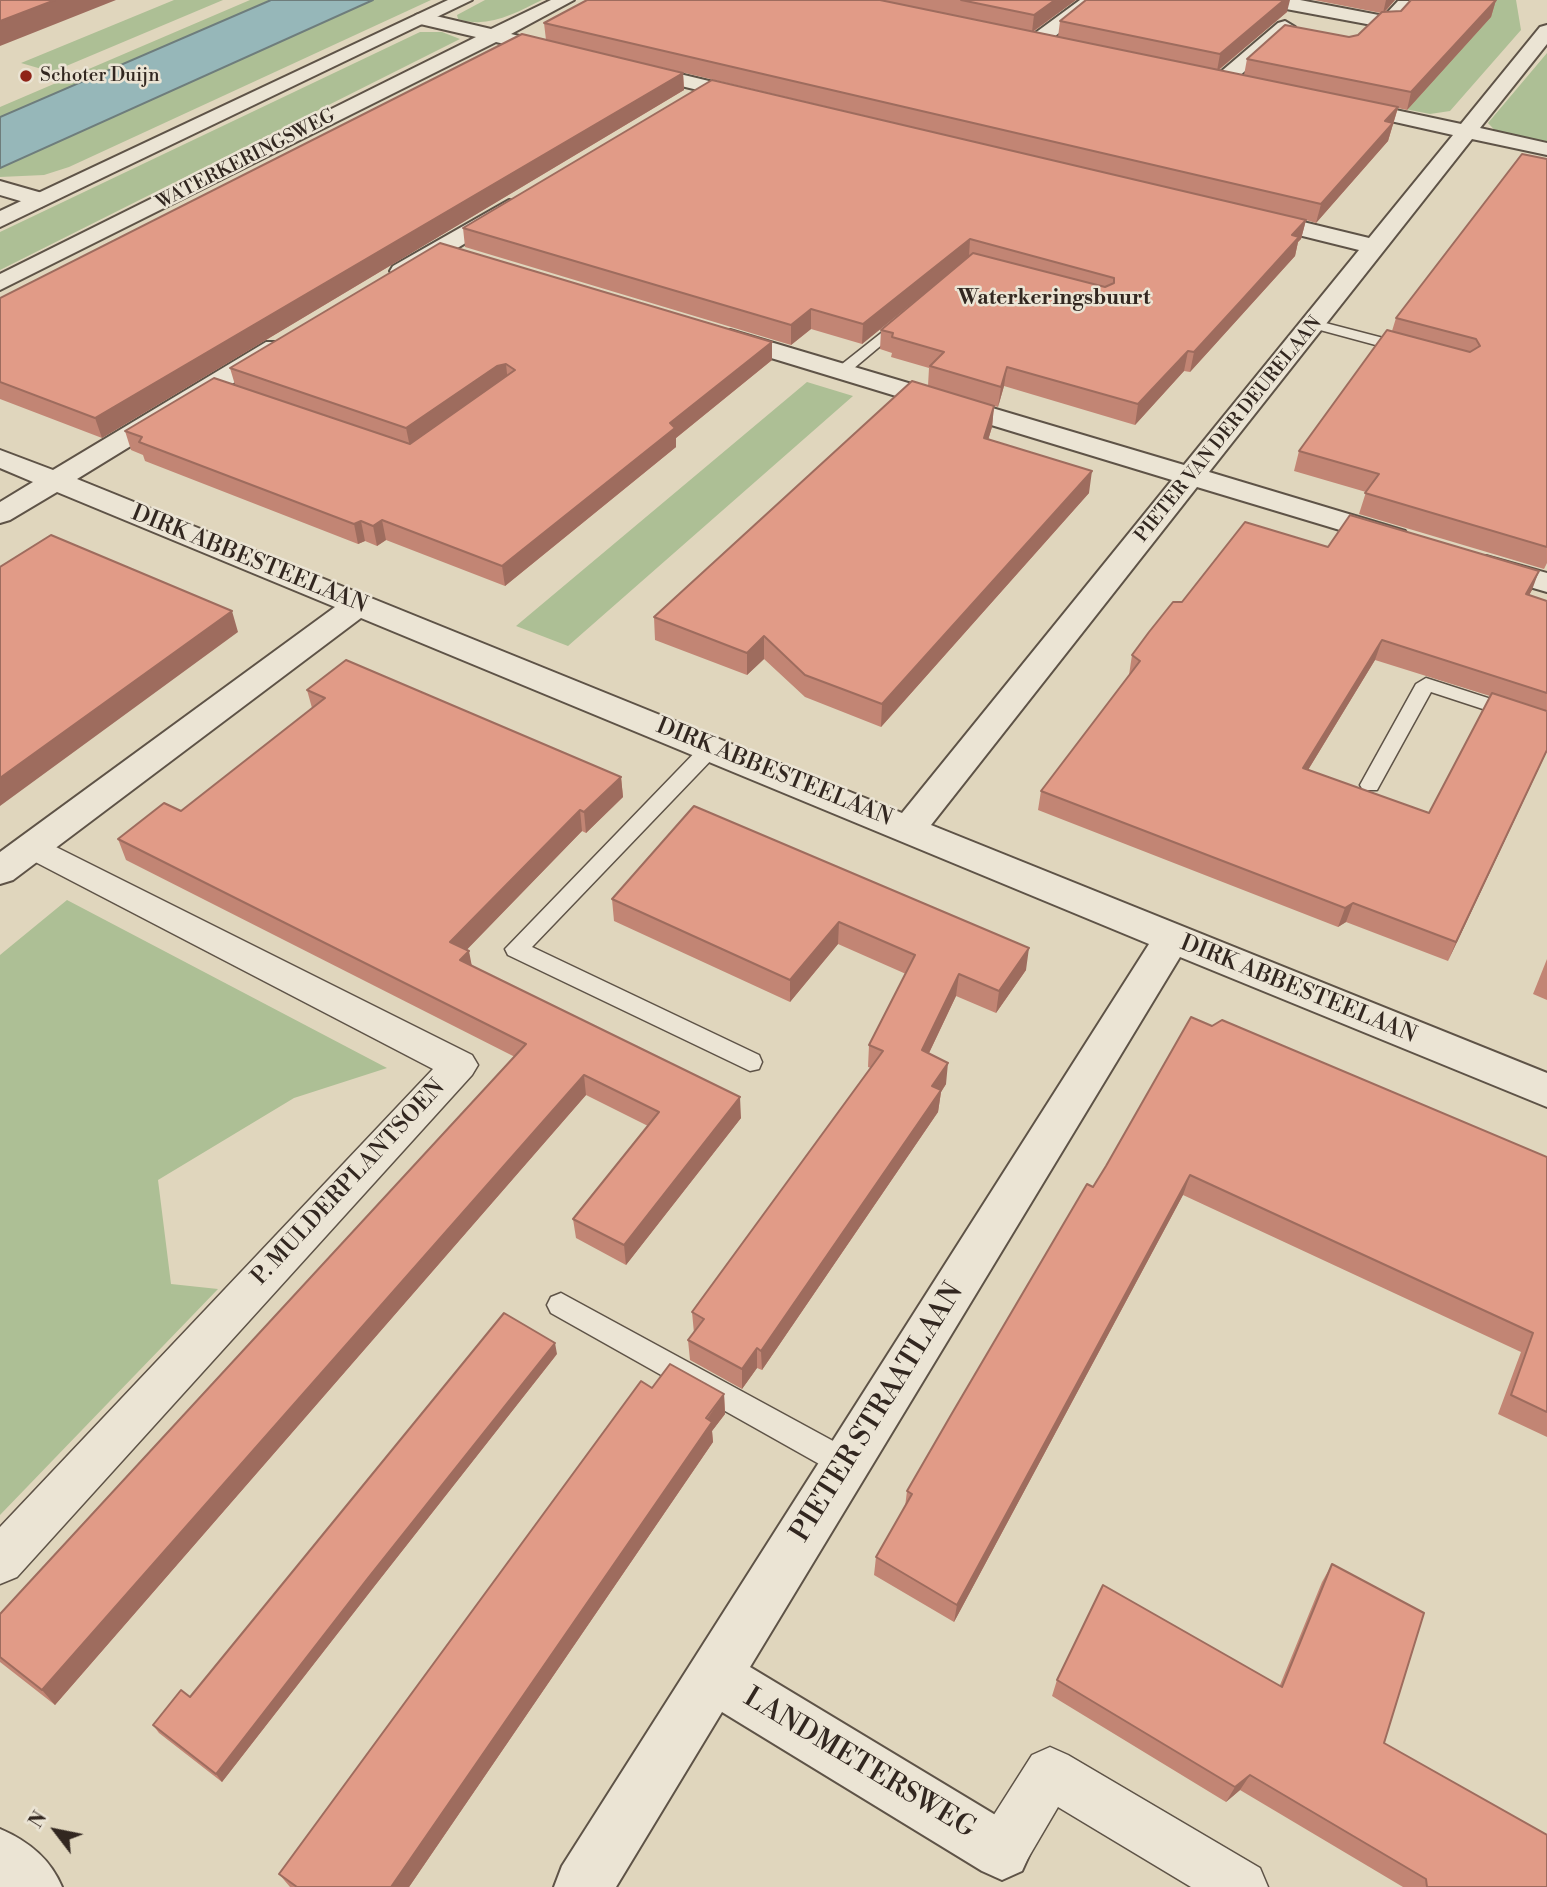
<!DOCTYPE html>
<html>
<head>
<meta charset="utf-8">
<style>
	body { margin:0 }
	#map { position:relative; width:1547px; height:1887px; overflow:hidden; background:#e0d6bd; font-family:"Libre Bodoni",serif }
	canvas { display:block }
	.north { position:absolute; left:21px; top:1796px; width:70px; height:70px; -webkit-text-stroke:5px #ebe4d4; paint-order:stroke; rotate:302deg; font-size:19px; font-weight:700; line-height:28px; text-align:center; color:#322720 }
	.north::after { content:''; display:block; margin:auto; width:24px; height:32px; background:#322720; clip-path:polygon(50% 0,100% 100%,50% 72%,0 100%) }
</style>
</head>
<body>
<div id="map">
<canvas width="1547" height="1887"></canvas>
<div class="north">N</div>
</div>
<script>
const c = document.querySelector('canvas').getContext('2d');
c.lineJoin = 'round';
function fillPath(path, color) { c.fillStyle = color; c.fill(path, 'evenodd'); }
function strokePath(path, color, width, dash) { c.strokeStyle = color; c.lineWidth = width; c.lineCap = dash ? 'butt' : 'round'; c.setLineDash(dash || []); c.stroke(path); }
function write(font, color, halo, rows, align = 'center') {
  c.font = font + ' "Libre Bodoni",serif'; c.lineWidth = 5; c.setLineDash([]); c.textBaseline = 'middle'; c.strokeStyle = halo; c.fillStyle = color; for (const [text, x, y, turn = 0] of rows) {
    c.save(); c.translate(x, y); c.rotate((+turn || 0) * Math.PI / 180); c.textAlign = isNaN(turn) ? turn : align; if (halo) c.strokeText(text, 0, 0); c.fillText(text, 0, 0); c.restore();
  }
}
fillPath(new Path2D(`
	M174,0h49l-171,72 -31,-9z
	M250,0h21l-271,117v-10z
	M373,0h58l-362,167 -25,8 -44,2v-9z
	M485,0h57c-27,13 -53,29 -84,19l-1,-4z
	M1494,0h22l5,30 -71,81 -20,3 -85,-17z
	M420,32h22l18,7 -460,231v-38z
	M1547,53v91l-45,-6 -14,-15z
	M807,382l46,14 -285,250 -52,-20z
	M67,900l320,168 -93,30 -136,82 13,104 47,5 -218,226v-560z`), '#adbf95');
const water = new Path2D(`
	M271,0h102l-373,168v-51z`);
fillPath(water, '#96b7b9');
strokePath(water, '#6e7d7c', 2);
const service = new Path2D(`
	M904,315l7,4 -2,3 -62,52h-10v-6z
	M1314,320l100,26 3,3 -8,5 -100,-27v-6z
	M1426,678l121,39v13l-116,-38 -54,98h-14l-3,-5 56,-101z
	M711,741l7,2 3,5 -3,5 -186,194 227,108 3,7 -3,7 -9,2 -242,-116 -3,-6 199,-206z
	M561,1293l296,161 5,10 -5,10 -10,4 -10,-4 -286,-161 -4,-8 4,-8z`);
const pedestrian = new Path2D(`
	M32,835l440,220 6,10 -6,10 -455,502 -17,7v-57l433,-458 -413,-215 -5,-8 5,-8z
	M1050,1747l18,8 192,113 8,19h-77l-133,-80 -37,63 -19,7 -19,-7 -7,-19 7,-19 49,-77z`);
const minor = new Path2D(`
	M551,0h23l-63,34 58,14 3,4 -3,4 -7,2 -66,-16 -496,248v-16l476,-237 -60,-14 -2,-4 2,-4 7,-2 68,16z
	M1080,0h21l-56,44h-14l-3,-4 3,-4z
	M1261,0h39l84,16 14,-15h14l2,4 -19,21 -7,2 -118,-22z
	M1285,21l10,6 -3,4 -61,52h-14l-3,-4 3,-4 61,-52z
	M1547,25v19l-67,84 67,15v12l-75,-16 -263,333 196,59 4,6 -4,6 -11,3 -11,-3 -186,-56 -266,338 616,248v34l-367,-150 -430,710 272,164 9,20 -9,20 -20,9 -20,-9 -260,-159 -106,175h-62l8,-21 587,-922 -788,-326 -348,262 -13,4v-32l335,-245 -278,-115 -47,28 -10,3v-21l33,-20 -33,-14v-18l53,20 213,-128h18l4,5 -4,5 -207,127 825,334 270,-333 -460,-140 -4,-5 4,-5h18l454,135 175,-215 -113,-28 -4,-5 4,-5 8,-2 115,28 84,-103 -116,-26 -3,-4 3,-4 7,-2 117,25 79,-97z
	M634,63l125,30 3,4 -10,6 -125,-30 -3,-4z
	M0,181l49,14 3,5 -11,7 -41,-12z
	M509,200l8,2 3,5 -3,5 -106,64h-18l-3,-5 3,-5z
	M1486,556l61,17v19l-72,-21 -4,-6 4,-6z
	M0,1829c28,12 50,29 62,58h-62z`);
const tertiary = new Path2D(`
	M448,0h24l-472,227v-16z`);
strokePath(service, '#5e5347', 3);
strokePath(pedestrian, '#5e5347', 3);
strokePath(minor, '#5e5347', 4);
strokePath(tertiary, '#5e5347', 4);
fillPath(service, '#ebe4d4');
fillPath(pedestrian, '#ebe4d4');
fillPath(minor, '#ebe4d4');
fillPath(tertiary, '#ebe4d4');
fillPath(new Path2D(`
	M587,0h489l-43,32 25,5 2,-16 227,-9 -68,58 25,5 3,-16 111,-24 23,-22 -67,-13h81l-10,12 16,-1 95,-11 -5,17 -84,93 -9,-2 -10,33 -72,82 -10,-3 -5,19 -3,3 -3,14 -105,116 -6,-1 -49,54 -131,-39 -6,21 -70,-21 1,-18 -38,-11 1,-4 -12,-4 1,-19 56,-47 -75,61 -51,-15 -20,16 -326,-98 -2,-19 698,-42 -615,-146 -2,-17z
	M683,73l1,17 -582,348 -102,-39v-101z
	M1547,159v404l-3,6 -185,-55 7,-22 -72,-21 5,-20 93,-120 4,-13z
	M772,342v18l-96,78v9l-171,139 -119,-46 -9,6 -12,-5 -7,3 -213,-83 -2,-6 -12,-5 -6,-19 110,-46 -5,-17z
	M994,406l-2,21 -4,13 101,53 -208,234 -76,-30 -41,-38 -17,16 -92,-35 -1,-23z
	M1328,547l204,43 -3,5 18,6v150l-99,210 -102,-39 -8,5 -300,-117 3,-19 88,-116 3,-20 50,-53zM1375,660l115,36 -61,117 -121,-43z
	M307,690l314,87 2,20 -37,36 -4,-2 -116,119 6,16 269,152 -115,147 -50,-27 -3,-19 75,-93 -62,-31 -531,610 -55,-43v-48l515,-557 -389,-197 -8,-21 63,-28 131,-103z
	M694,806l332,164 -30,43 -40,-17 -27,57 17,31 -5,8 -3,20 -176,258 -5,-2 -15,21 -52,-29 -2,-20 6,-7 -2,-21 179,-244 -3,-1 1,-22 37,-71 -68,-30 -48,58 -176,-81 -2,-22z
	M1547,959v41l-14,-6z
	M1547,1157v280l-49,-23 23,-62 -338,-157 -229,427 -80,-47 2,-18 29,-50 2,-16 199,-325z
	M557,1354l-184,234 -151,194 -63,-49 -6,-8 37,-28z
	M652,1388l72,6 1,20 -13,17 1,11 -304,445h-119l-11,-13z
	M1332,1564l52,179 163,144h-144l-163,-97 -14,12 -174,-106 5,-16 223,5 42,-103z`), '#c28574');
fillPath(new Path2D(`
	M55,0h61l-116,46v-25z
	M1055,0h21l-44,32 2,-17z
	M1284,0h6l-3,12 -70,59 3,-17z
	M1386,0h9l-12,13z
	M1496,0l-5,17 -84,93 4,-18z
	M683,73l1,17 -582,348 -7,-20z
	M1398,107l-10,34 -72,82 5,-19 64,-83z
	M1306,220l-5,19 -3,3 -3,14 -105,116 4,-20 98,-117z
	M970,239l-1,18 -107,87 1,-20z
	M811,309v20l-20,16v-20z
	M772,342v18l-96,78v9l-171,139 -3,-20 168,-143z
	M1188,351l-4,20 -49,54 3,-21z
	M506,364l2,19 -98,64 -4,-19 91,-62z
	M1007,367l-3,19 -6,21 3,-20z
	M994,406l-2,21 -10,33 2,-22z
	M1092,471l-3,22 -208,234 1,-23z
	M382,520l4,20 -9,6 -4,-20z
	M361,521l4,20 -7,3 -4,-20z
	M1539,571l-7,19 -13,23 7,-19z
	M232,611l6,21 -238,174v-28z
	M764,636v23l-17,16v-22z
	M1382,640l-7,20 -78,128 6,-20z
	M1547,750v1l-99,210 8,-19z
	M621,777l2,20 -37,36 -2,-21z
	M580,810l2,21 -128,132 -4,-21z
	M1353,903l-7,19 -8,5 7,-19z
	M839,922l-1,22 -48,58v-22z
	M1029,948l-3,22 -30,43 3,-22z
	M469,951l4,21 -13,-12z
	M959,974l-3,22 -36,76 2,-22z
	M948,1063l-2,21 -5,8 -3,20 -176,258 -1,-19 171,-265z
	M584,1075l2,20 -531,610 -13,-15z
	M740,1097l1,21 -115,147 -2,-20z
	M1190,1175l-7,20 -229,427 3,-17z
	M555,1343l2,11 -184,234 -151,194 -6,-8 152,-196z
	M757,1348v20l-15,21v-20z
	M724,1394l1,20 -13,17 1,11 -304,445h-18z
	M1250,1775l-10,15 -14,12 9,-15z`), '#9e6c5e');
const building = new Path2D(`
	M0,0h55l-55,21z
	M587,0h293l518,107 -13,14 8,2 -72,81 -777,-181z
	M961,0h94l-21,15z
	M1086,0h198l-64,54 -160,-33z
	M1411,0h85l-85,92 -164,-33 38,-34 64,12 9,-2 24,-23 19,-1z
	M522,34l161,39 -588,345 -95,-36v-84z
	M712,80l594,140 -14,15 7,2 -59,65 -46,50 -6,-1 -50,53 -131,-37 -6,20 -71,-21 14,-14 -52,-15 1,-4 -12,-3 92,-77 132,34 9,-4v-5l-144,-39 -107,85 -52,-15 -20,16 -328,-97z
	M1522,154l25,5v388l-182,-54 14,-19 -80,-23 88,-121 83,22 10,-6 -4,-7 -80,-21z
	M440,243l332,99 -102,81 5,5 -173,138 -120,-46 -9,6 -12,-5 -7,3 -215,-82 3,-5 -17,-6 89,-53 196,66 105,-74 -9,-6 -9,2 -91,62 -176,-60z
	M912,381l82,25 -10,32 108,33 -210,233 -77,-29 -41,-39 -17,17 -93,-36z
	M1350,515l189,56 -13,23 21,7v92l-165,-53 -79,128 126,45 63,-120 55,18v39l-91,192 -103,-39 -8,5 -304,-117 99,-130 -8,-6 17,-23 24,-30h9l63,-80 83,25z
	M51,535l181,76 -232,167v-211z
	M346,660l275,117 -37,35 -4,-2 -130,132 19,9 -9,9 280,137 -116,148 -51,-26 86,-107 -75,-37 -542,615 -42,-33v-43l526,-570 -408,-205 46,-36 17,8 144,-113 -18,-8z
	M694,806l335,142 -30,43 -40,-17 -37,76 26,13 -16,23 9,4 -180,261 -4,-3 -15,21 -54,-29 16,-21 -12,-7 191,-261 -14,-6 46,-90 -76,-33 -49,58 -178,-81z
	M1191,1017l21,9 10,-6 325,137v255l-36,-17 22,-62 -343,-158 -233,430 -81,-48 36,-63 -5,-3 44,-76 136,-231 6,3 13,-21z
	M504,1313l51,30 -187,235 -152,196 -63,-49 28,-35 9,7z
	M670,1364l54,30 -18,24 6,4 -321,465h-94l-18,-13 362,-493 11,7z
	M1332,1564l92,49 -40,130 163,92v52h-120l-1,-8 -176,-104 -15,12 -178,-107 46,-95 179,102z`);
fillPath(building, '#e19b87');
strokePath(building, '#9e6c5e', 2);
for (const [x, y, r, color] of [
	[26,76,7,"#8f2418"]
]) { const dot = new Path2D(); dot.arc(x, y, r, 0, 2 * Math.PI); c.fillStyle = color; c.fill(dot); strokePath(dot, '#ebe4d4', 2.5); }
write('19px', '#322720', '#ebe4d4', [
	["Schoter Duijn",40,76]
], 'left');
write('19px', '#322720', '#ebe4d4', [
	["WATERKERINGSWEG",246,160,-27],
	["PIETER VAN DER DEURELAAN",1229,430,-51]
]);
write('bold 21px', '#322720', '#ebe4d4', [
	["Waterkeringsbuurt",1054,299]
]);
write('23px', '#322720', '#ebe4d4', [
	["DIRK ABBESTEELAAN",249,560,22],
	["DIRK ABBESTEELAAN",774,773,22],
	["DIRK ABBESTEELAAN",1298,990,22],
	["P. MULDERPLANTSOEN",349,1183,-47]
]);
write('28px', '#322720', '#ebe4d4', [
	["PIETER STRAATLAAN",878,1413,-58],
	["LANDMETERSWEG",859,1764,31]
]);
</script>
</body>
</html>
